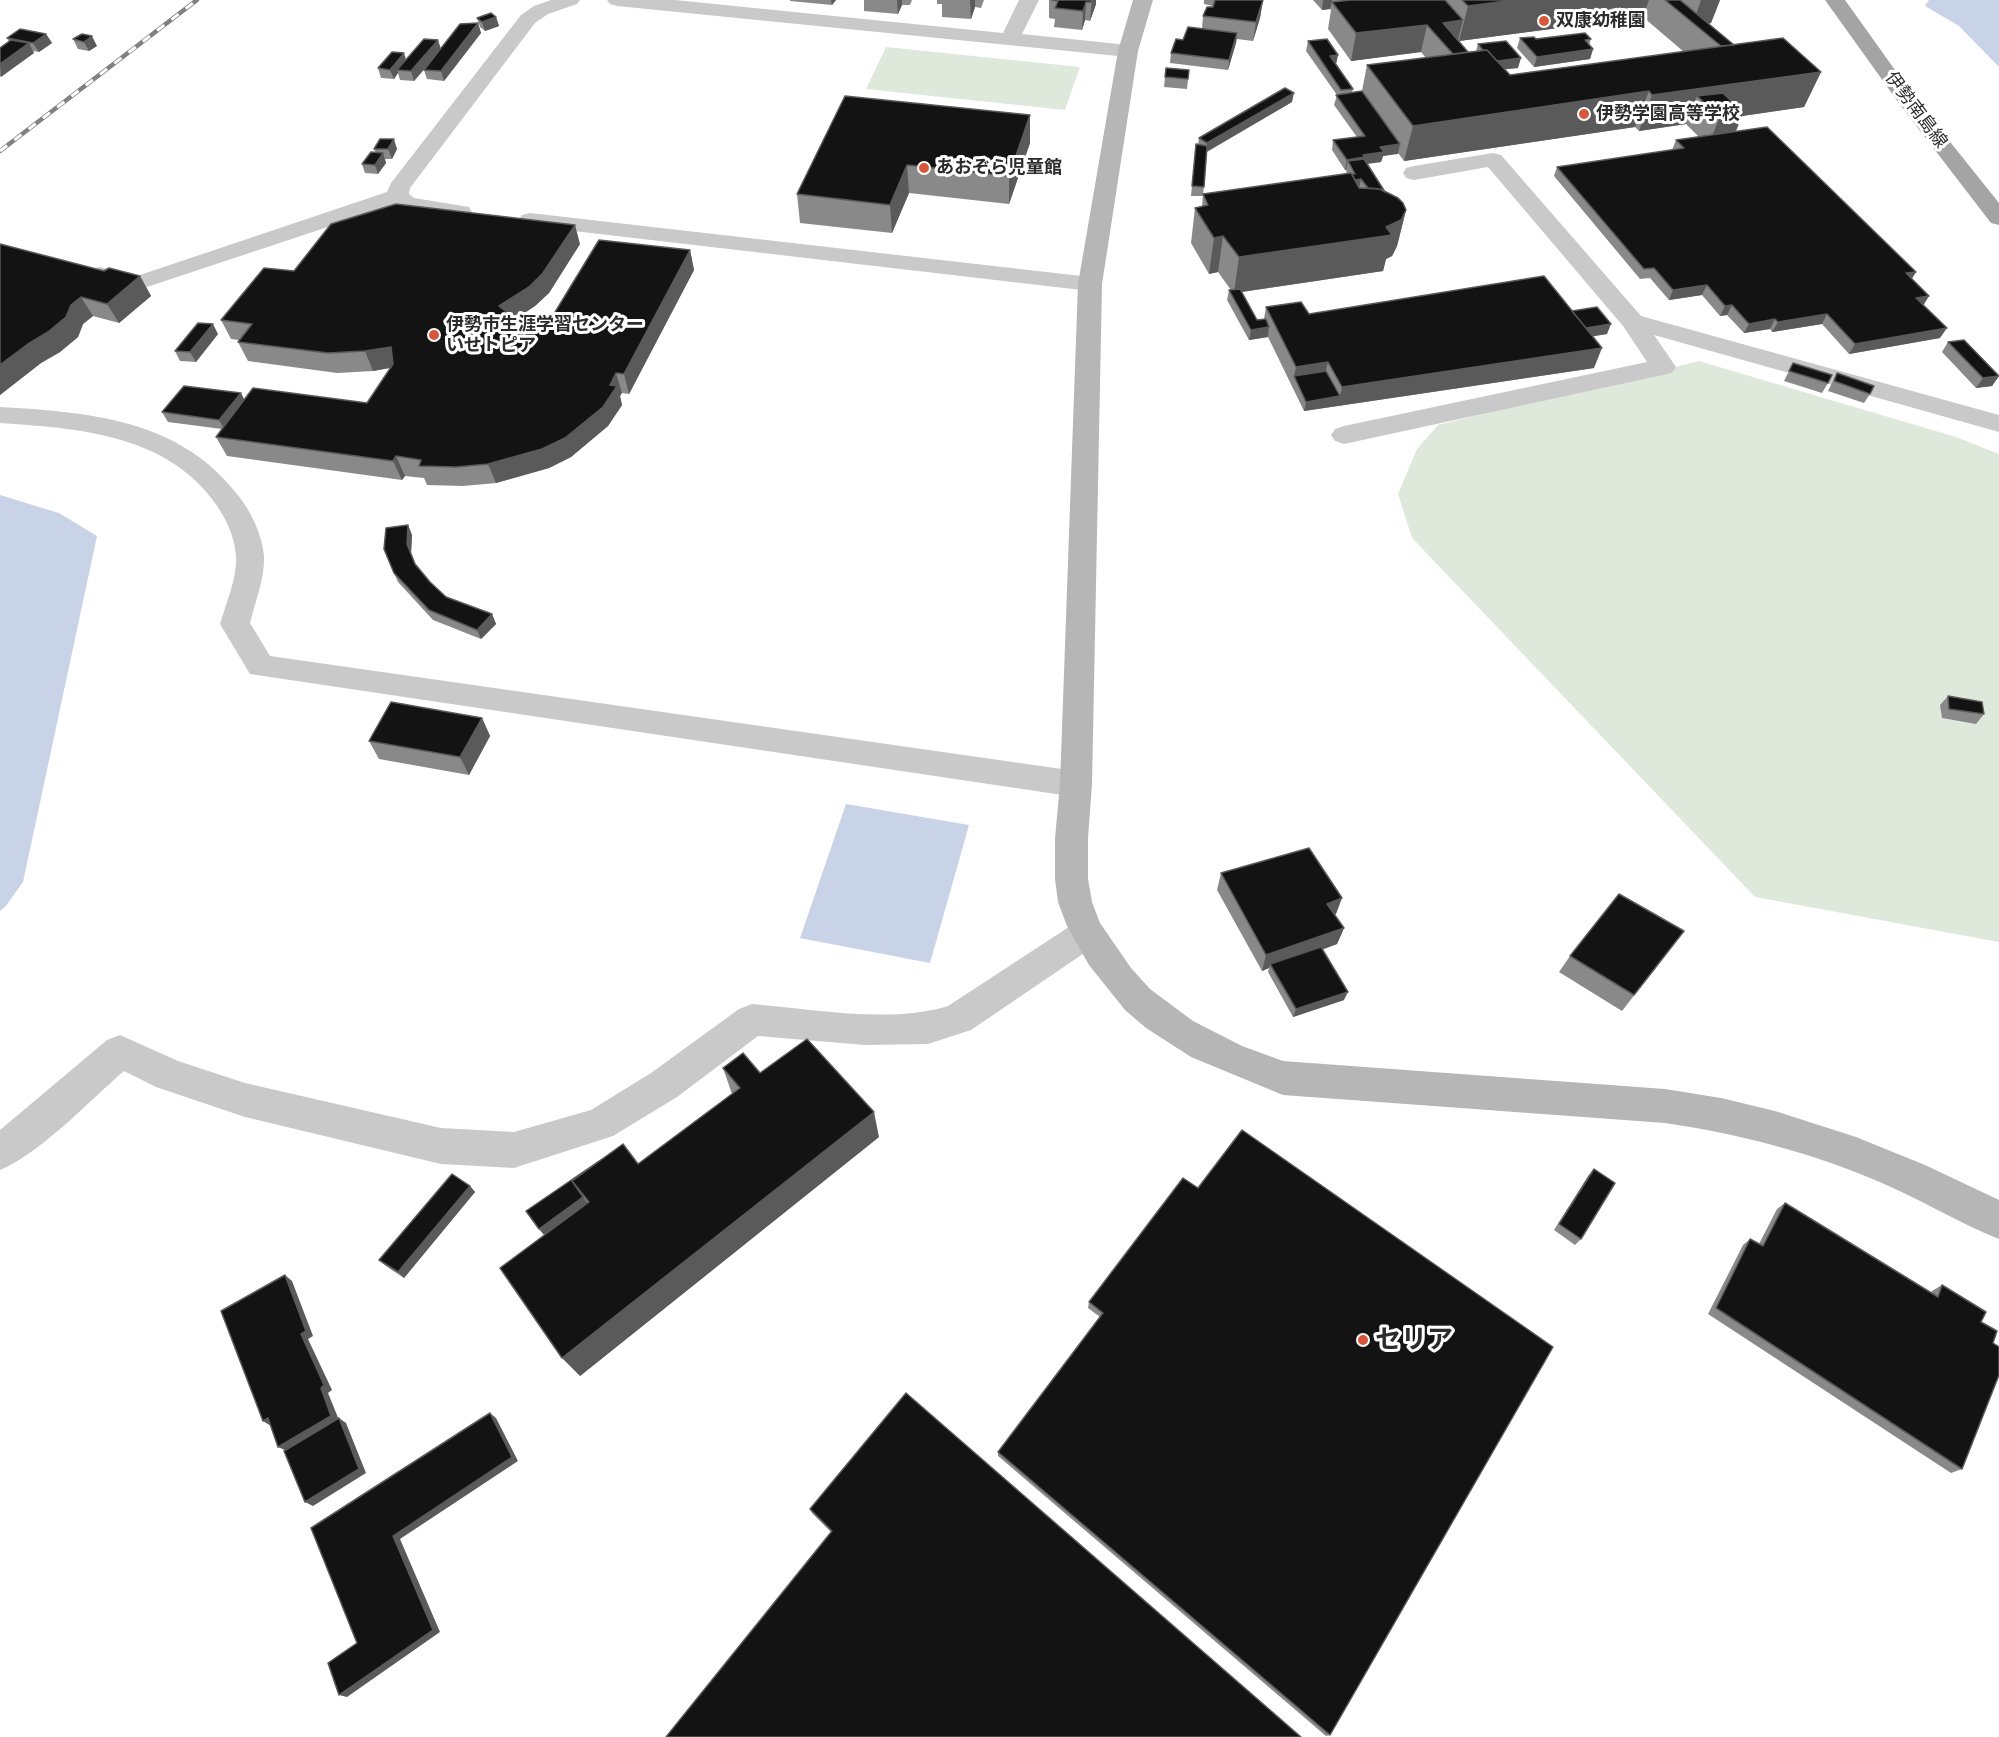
<!DOCTYPE html>
<html>
<head>
<meta charset="utf-8">
<style>
	body { margin:0 }
	canvas { display:block; background:#fff }
</style>
</head>
<body>
<canvas width="1999" height="1737"></canvas>
<script>
const c = document.querySelector('canvas').getContext('2d');
c.lineJoin = 'round';
function fillPath(path, color) { c.fillStyle = color; c.fill(path, 'evenodd'); }
function strokePath(path, color, width, dash) { c.strokeStyle = color; c.lineWidth = width; c.lineCap = dash ? 'butt' : 'round'; c.setLineDash(dash || []); c.stroke(path); }
function write(font, color, halo, rows, align = 'center') {
  c.font = font + ' Rubik,"Noto Sans JP",sans-serif'; c.lineWidth = 6; c.setLineDash([]); c.textBaseline = 'middle'; c.strokeStyle = halo; c.fillStyle = color; for (const [text, x, y, turn = 0] of rows) {
    c.save(); c.translate(x, y); c.rotate((+turn || 0) * Math.PI / 180); c.textAlign = isNaN(turn) ? turn : align; if (halo) c.strokeText(text, 0, 0); c.fillText(text, 0, 0); c.restore();
  }
}
fillPath(new Path2D(`
	M886,47l194,20 -15,43 -199,-21z
	M1699,361l257,76 43,17v488l-244,-45 -343,-359 -14,-44 19,-45 21,-24z`), '#dfe9db');
fillPath(new Path2D(`
	M1929,0h70v67l-40,-41 -34,-20z
	M0,495l59,18 38,23 -74,346 -18,25 -5,4z
	M846,804l123,21 -39,138 -130,-25z`), '#c8d3e8');
fillPath(new Path2D(`
	M1493,153l8,2 140,161 358,99v17l-345,-97 22,32 -4,6 -328,71 -9,-3 -4,-6 4,-6 9,-3 303,-64 -24,-36 -135,-159 -74,13 -8,-2 -3,-5 3,-5 8,-2z
	M1087,918l12,5 5,10 -5,10 -128,87 -43,14 -63,1 -107,-9 -81,61 -64,39 -99,32 -73,-4 -196,-47 -89,-30 -32,-16c-35,30 -83,82 -124,99v-40l107,-90 13,-5 58,26 67,22 196,45 73,4 77,-22 60,-37 88,-64 13,-5c61,5 138,20 196,2l127,-83z`), '#c9c9c9');
fillPath(new Path2D(`
	M551,0h29l-3,4 -29,10 -13,9 -125,165 -1,6 5,4 55,9 3,5 -3,5 -8,2 -54,-8 -13,-6 -256,85 -46,-11 -4,-5 4,-5 8,-2 37,9 250,-84 4,-9 130,-168 13,-9z
	M607,0h68l328,33 16,-33h20l-17,34 106,11 7,2 3,4 -3,4 -7,2 -511,-51 -7,-2z
	M530,213l560,64 8,2 4,5 -4,5 -8,2 -568,-66 -3,-5 3,-5z
	M0,407c88,5 179,12 237,87 14,17 25,40 27,62 1,22 -9,46 -14,67l20,33 806,115 11,4 5,9 -5,9 -11,4 -826,-123 -30,-50c6,-21 17,-45 16,-67 -1,-21 -11,-41 -24,-58 -49,-65 -137,-71 -212,-76z`), '#c9c9c9');
fillPath(new Path2D(`
	M1133,0h20l-15,51 -36,233 -10,500 -4,54v41l4,23 8,21 31,45 19,21 43,32 49,25 41,15 382,28 56,9 54,13 81,26 69,28 74,35v39c-40,-16 -77,-39 -117,-56 -69,-30 -142,-49 -217,-60l-382,-28 -92,-38 -45,-29 -21,-18 -36,-45 -22,-39 -9,-24 -3,-23v-41l5,-54 18,-500 40,-233z`), '#b6b6b6');
fillPath(new Path2D(`
	M1825,0h20l70,98 84,105v22l-8,-2 -90,-117z`), '#a4a4a4');
const rail = new Path2D(`
	M0,151l197,-151`);
strokePath(rail, '#818181', 4.5);
strokePath(rail, '#fff', 3, [9]);
fillPath(new Path2D(`
	M790,0h46l-4,5 -42,-4z
	M864,0h48l-2,5h-8l-4,9 -34,-3z
	M937,0h47l-3,8 -6,-1 -4,12 -29,-2v-13h-5z
	M1049,0h47v4l-6,17 -5,-1 -3,10 -28,-3 1,-8 -6,-1z
	M1204,0h59l-3,18 -7,23 -16,-2 -9,31 -58,-7 1,-10 12,-13 19,-11 1,-13 10,-10 -9,-2z
	M1313,0h407l-9,23 -2,1 25,21 87,27 -17,35 -62,9 -6,16 180,140 -5,7 12,26 17,33 -91,16 -27,-30 -50,8 -2,-3 -26,4 -17,-18 -7,1 -18,-21 -33,5 -19,-22 -10,1 -86,-103 3,-9 115,-17 4,-10 23,-3 -13,-13 -47,7 -4,-4 -231,34 -6,-8 -15,3 -2,6 -14,2 18,28 21,18 -9,36 -5,10 -6,3 -3,12 -141,21 15,28 7,-1 2,-12 43,7 263,-3 35,23 -15,2 2,32 -290,43 -36,-74 -19,3 -22,-40 2,-10h2l-13,-18 -9,2 -18,-31 4,-35 7,-1 1,-13 144,-20 -1,-4h-1l-13,-20 1,-10 24,-3 -23,-32 3,-10 -31,-44 2,-10 30,14 -2,9 17,25 -1,3 10,-1 5,-26 59,-7 -5,-6 -70,9 -23,-32 3,-19 -1,-1 -8,1zM1643,17l41,35 -174,23 -6,-6 14,-1 -40,-24 -2,7 -8,1 -9,-11z
	M496,17l3,9 -14,5 -5,-4 -3,-9z
	M478,23l3,10 -37,48 -17,-2 -3,-9 6,-7 -16,18 -14,-1 -2,-7 -4,6 -13,-1 -3,-10 28,-8 32,-20 2,9z
	M46,34l6,9 -13,9 -6,-1 1,2 -34,24v-29l9,-6 -2,-4z
	M82,34l15,12 -8,5 -11,-2 -5,-10z
	M1520,38l71,1 -2,6 4,4 -3,10 -56,8 -17,-19z
	M1189,70l-2,19 -23,-2 1,-10z
	M1292,102l-85,50 -4,44h-12l5,-52 2,1 1,-7z
	M1030,115v28l-21,61 -100,-11 -17,40 -92,-10 -3,-29z
	M374,149h23l-5,10h-7l1,4 -8,11 -13,-1 -3,-9 14,-11z
	M0,244l104,27 36,5 11,20 -32,27 -26,-7 -10,8 -5,13 -18,15 -19,11 -41,32z
	M580,244l-31,49 -14,13 -19,12 33,4 141,-72 4,20 -65,124 -7,-1 -2,3 2,9 -14,21 -37,31 -22,11 -53,15 -33,3 -36,-1 -3,-7 -19,-2 -3,4 -175,-24 -11,-19 6,-8 -54,-7 -6,-10 79,-19 3,7 123,3 24,-35 -18,3 -36,2 -89,-12 -10,-19 1,-2 -8,-1 -10,-19 73,-49z
	M218,334l-22,28 -16,-1 -5,-10z
	M1948,342l51,34 -7,10 -16,2 -34,-36z
	M1793,363l35,20 -6,10 -38,-12z
	M1837,373l33,21 -6,9 -36,-12z
	M408,525l4,10 -1,19 5,11 14,17 16,15 46,17 4,10 -15,15 -48,-19 -35,-38 -4,-9z
	M1948,696l36,18 -8,10 -34,-6 -2,-13z
	M482,718l8,18 -21,39 -90,-16 -10,-18z
	M1221,873l115,41 -2,1 10,13 -7,16 -15,6 22,50 -51,17 -25,-45 1,-4 -7,3 -45,-81z
	M1684,931l-62,80 -63,-39 11,-16z
	M723,1068l37,5 119,64 -299,239 -33,-143 -21,-22 112,-47 94,-70z
	M1594,1169l-13,70 -6,6 -21,-15 34,-54z
	M1183,1178l147,557 -4,1 -328,-280v-4l102,-135 -12,-9 1,-6z
	M470,1186l5,6 -71,86 -18,-12 -7,-6z
	M1785,1203l146,90 1,-2 10,-6 39,37 12,21 -31,126 -11,4 -243,-159 35,-69 7,-6 9,5 18,-35z
	M906,1393l-75,139 -19,-19 -2,-4z`), '#898989');
fillPath(new Path2D(`
	M831,0h5l-4,5z
	M897,0h5v5l-4,9z
	M970,0h5v7l-4,12z
	M1092,0h4v4l-6,17z
	M1263,0l-3,18 -7,23 3,-19z
	M1323,0h9l-2,9 -8,1z
	M1462,0h187l-6,17 -184,24 9,-35z
	M1701,0h19l-9,23 -15,2 -3,-2z
	M1086,2l-1,18 -3,10 1,-19z
	M496,17l3,9 -14,5 -3,-9z
	M1463,20l-7,27 -13,-24z
	M478,23l3,10 -37,48 -3,-10z
	M1427,25l-6,27 -70,9 5,-28z
	M1237,33l-1,10 -8,27 1,-10z
	M46,34l6,9 -13,9 -6,-9z
	M92,36l5,10 -8,5 -5,-9z
	M438,40l3,9 -27,32 -3,-10z
	M29,43l5,10 -33,24 -1,-13z
	M1593,49l-3,10 -56,8 3,-10z
	M404,53l3,10 -10,7 1,3 -4,6 -4,-9z
	M1338,55l-2,9 -6,-8z
	M1521,58l-3,10 -29,3 3,-10z
	M1821,72l-17,35 -62,9 -11,25 -23,4 12,-28 -23,-21 -11,28 -47,7 13,-36z
	M1649,91l-14,36 -231,34 9,-35z
	M1294,93l-2,9 -86,50 1,-9z
	M1030,115v28l-21,61v-28z
	M394,139l3,10 -5,10 -4,-10z
	M1400,144l-2,10 -15,2 -2,6 -17,2 -16,-3 -2,9h-1l2,-10 16,-5 17,-8z
	M383,153l3,10 -8,11 -3,-9z
	M907,165l2,28 -17,40 -2,-28z
	M1361,179l-2,10 -139,20z
	M1406,210l-9,36 -5,10 -6,3 -3,12 -149,22 5,-36 147,-30z
	M575,225l5,19 -31,49 -14,13 -30,20 -6,-20z
	M1223,236l-5,36 -9,2 5,-36z
	M690,250l4,20 -65,124 -5,-20z
	M1916,272l-6,10 -4,-9z
	M140,276l11,20 -32,27 -12,-19z
	M1707,285l-5,10 -33,5 4,-10z
	M1929,296l-6,10 -7,-8z
	M81,297l12,19 -10,8 -5,13 -18,15 -19,11 -41,32v-30z
	M1732,305l-5,10 -7,1 5,-10z
	M1827,314l-5,10 -50,8 6,-10z
	M1775,319l-5,10 -26,4 5,-9z
	M213,324l5,10 -22,28 -6,-10z
	M1611,324l-4,10 -36,6 4,-10z
	M1269,327l-1,10 -19,3 2,-10z
	M1947,328l-7,10 -91,16 6,-10z
	M391,347l8,19 -26,5 -8,-20z
	M1602,348l-8,20 -290,43 2,-9 34,-6 2,-9z
	M1328,362l-5,19 -29,-5 2,-9z
	M616,373l6,20 -2,3 2,9 -14,21 -37,31 -22,11 -53,15 -8,-19 122,-79z
	M1999,376l-7,10 -16,2 7,-10z
	M241,393l5,10 -21,27 -6,-10z
	M396,456l9,20 -3,4 -9,-19z
	M408,525l4,10 -1,19 -4,-10z
	M492,614l4,10 -15,15 -4,-9z
	M482,718l8,18 -21,39 -9,-18z
	M1342,898l-6,16 -15,6 6,-16z
	M1344,928l-7,16 -65,23 -2,-3 -1,4 -7,3 4,-16z
	M1348,992l-4,8 -51,17 3,-8z
	M874,1112l5,25 -299,239 -18,-18z
	M470,1186l5,6 -71,86 -6,-6z
	M583,1197l5,7 -44,31 -5,-6z
	M285,1275l7,6 21,55 -5,3 24,51 -4,3 11,27 -52,31 -9,-4 43,-59 -20,-54z
	M490,1413l6,5 22,43 -118,78 40,93 -93,65 -8,-2 54,-159z
	M268,1418l3,8 -8,-5z
	M339,1418l7,5 20,50 -53,33 -8,-4z`), '#5a5a5a');
const building = new Path2D(`
	M1052,0h40l-1,2h-5l-3,9 -28,-3 3,-7z
	M1215,0h48l-7,22 -53,-6 4,-9h6z
	M1351,0h94l18,20 -20,3 25,29 -15,2 -26,-29 -71,8 -24,-31z
	M1462,0h52l-46,6z
	M1665,0h15l54,45 -13,1z
	M491,13l5,4 -14,5 -5,-4z
	M478,23l-37,48 -17,-1 36,-46z
	M1188,27l49,6 -8,27 -58,-7 5,-14 7,1z
	M20,29l26,5 -13,9 -26,-5z
	M1585,33l6,6 -6,1 8,9 -56,8 -17,-19 14,-1 2,2z
	M82,34l10,2 -8,6 -11,-3z
	M1783,38l38,34 -169,23 -3,-4 -236,35 -46,-61 120,-15 23,25z
	M424,39l14,1 -27,31 -14,-1z
	M1327,39l11,16 -8,1 23,33 -12,1 -33,-49z
	M11,40l18,3 -29,21v-16z
	M1506,41l15,17 -24,3 -10,-11h-4l-5,-6z
	M392,52l12,1 -14,17 -12,-2z
	M1166,68l23,2 -1,9 -23,-2z
	M1285,88l9,5 -87,50 -8,-5z
	M1362,91l38,53 -20,3 4,5 -21,3 2,2 -18,3 -14,-20 32,-4 -29,-41z
	M1723,93l21,21 -24,3 -23,-21z
	M845,96l185,19 -21,61 -102,-11 -17,40 -93,-11z
	M1767,127l149,145 -10,1 23,23 -13,2 31,30 -92,16 -28,-30 -49,8 -3,-3 -26,5 -17,-19 -7,1 -18,-21 -34,5 -19,-22 -10,1 -87,-102 127,-19 -8,-8z
	M380,139h14l-6,10h-14z
	M1196,144l11,2 -3,41 -12,-1z
	M371,152l12,1 -8,12 -13,-1z
	M1364,159l21,33 -5,-3 -12,-1 -7,-9 -6,1 -3,-6h3l-7,-13z
	M1351,173l8,15 21,1 18,9 5,5 3,7 -5,10 -15,7 6,8 -153,22 -16,-21 -9,2 -19,-30 13,-3 -5,-11z
	M396,204l179,21 -32,48 -14,14 -30,19 15,12 35,4 50,-82 91,10 -66,124 -8,-1 -6,12 7,1 -14,21 -38,31 -23,11 -54,15 -32,3 -37,-1 2,-6 -25,-4 -3,5 -177,-24 37,-49 114,15 26,-39 -2,-17 -26,4 -37,2 -90,-11 14,-18 -31,-4 43,-52 30,3 37,-47z
	M0,244l104,27 5,-3 31,8 -33,28 -26,-7 -10,8 -5,12 -18,15 -20,12 -28,21z
	M1544,276l58,72 -260,39 -14,-25 -32,5 -30,-60 35,-5 8,12z
	M1240,289l17,31 9,-1 3,8 -18,3 -22,-40z
	M1597,307l14,17 -25,4 -14,-17z
	M198,323l15,1 -23,28 -15,-1z
	M1964,340l35,36 -16,2 -35,-36z
	M1793,363l39,12 -4,8 -39,-12z
	M1326,371l14,25 -34,6 -12,-26z
	M1837,373l37,13 -4,8 -36,-13z
	M184,386l57,7 -22,27 -57,-8z
	M408,525l-1,19 8,20 15,18 16,15 46,17 -15,16 -48,-20 -35,-37 -10,-24 2,-21z
	M1948,696l34,6 2,12 -35,-5z
	M391,702l91,16 -22,39 -91,-16z
	M1309,848l33,50 -15,6 17,24 -78,27 -45,-82z
	M1619,894l65,37 -50,64 -64,-39z
	M1321,947l27,45 -52,17 -26,-45z
	M807,1039l67,73 -312,246 -62,-90 89,-66 -17,-21 51,-37 15,20 102,-76 -17,-20 20,-15 17,20z
	M1242,1130l311,217 -223,388 -332,-283 105,-139 -14,-11 94,-124 15,10z
	M605,1157l-33,24 11,16 -44,32 -13,-18z
	M1594,1169l21,14 -34,56 -22,-15z
	M452,1174l18,12 -72,86 -19,-12z
	M1785,1203l153,94 4,-12 44,27 -5,10 16,9 -4,12 6,4v28l-37,94 -246,-161 34,-69 13,7z
	M285,1275l21,56 -5,3 23,51 -3,3 10,28 -53,31 -10,-29 -5,3 -42,-110z
	M906,1393l395,344h-635l166,-206 -22,-22z
	M490,1413l22,44 -119,79 40,94 -94,65 -11,-32 29,-20 -46,-115z
	M339,1418l20,51 -54,33 -21,-51z`);
fillPath(building, '#131313');
strokePath(building, '#5a5a5a', 1.5);
for (const [x, y, r, color] of [
	[1544,21,6,"#d7573a"],
	[1584,114,6,"#d7573a"],
	[924,168,6,"#d7573a"],
	[434,335,6,"#d7573a"],
	[1363,1340,6,"#d7573a"]
]) { const dot = new Path2D(); dot.arc(x, y, r, 0, 2 * Math.PI); c.fillStyle = color; c.fill(dot); strokePath(dot, '#fff', 2); }
write('bold 18px', '#2c2c2c', '#fff', [
	["双康幼稚園",1556,21],
	["伊勢学園高等学校",1596,114],
	["あおぞら児童館",936,168],
	["伊勢市生涯学習センター",446,325],
	["いせトピア",446,346]
], 'left');
write('18px', '#2c2c2c', '#fff', [
	["伊勢南島線",1916,110,53]
]);
write('bold 26px', '#2c2c2c', '#fff', [
	["セリア",1375,1340]
], 'left');
</script>
</body>
</html>
